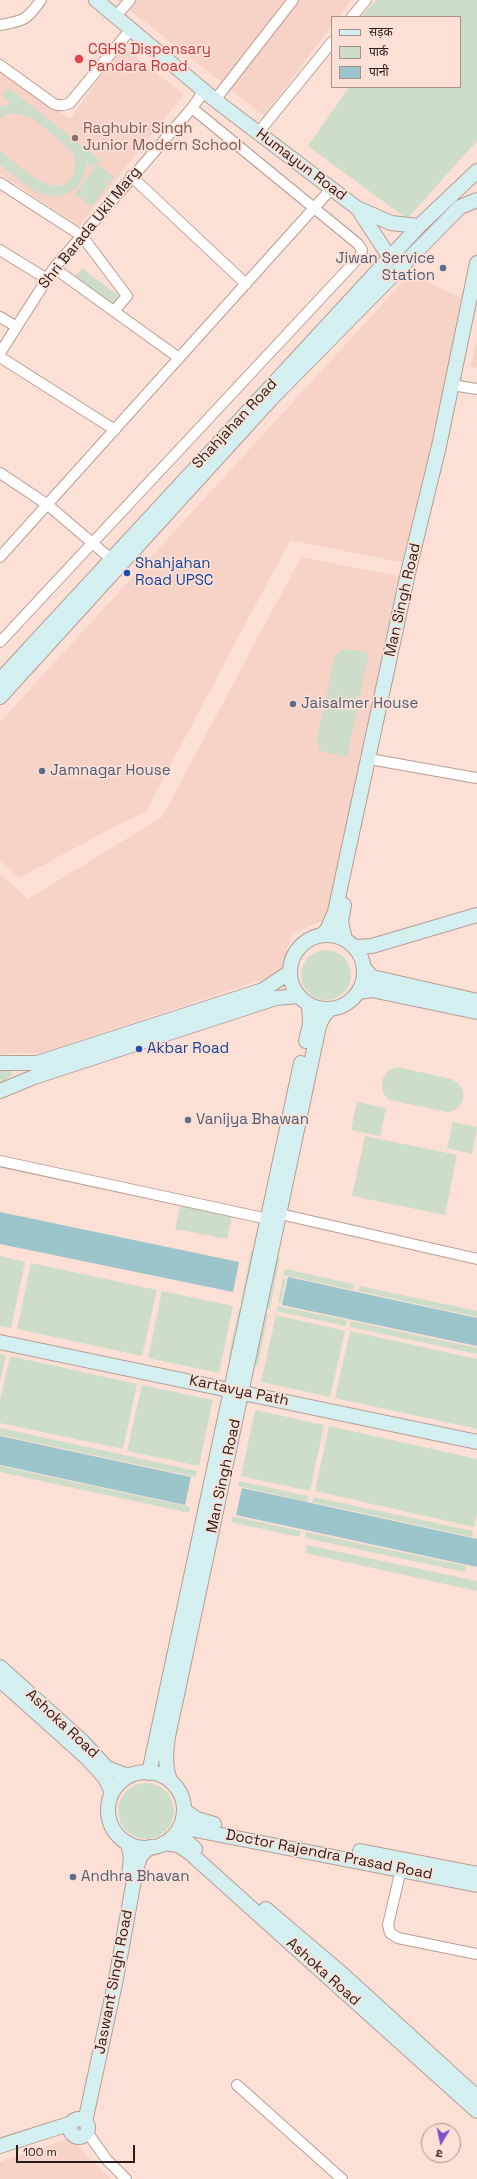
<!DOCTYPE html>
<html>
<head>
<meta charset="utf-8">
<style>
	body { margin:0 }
	#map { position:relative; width:477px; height:2179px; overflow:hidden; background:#fce0d6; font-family:"Space Grotesk","Noto Sans Devanagari",sans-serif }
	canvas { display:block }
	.legend { position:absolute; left:331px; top:16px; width:130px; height:72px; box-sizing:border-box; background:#fce0d6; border:1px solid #a7928b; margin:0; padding:5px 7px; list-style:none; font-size:12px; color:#271d1a }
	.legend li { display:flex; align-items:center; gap:8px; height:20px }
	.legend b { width:20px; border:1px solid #a7928b }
	.north { position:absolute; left:421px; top:2123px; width:40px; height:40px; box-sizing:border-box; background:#fce0d6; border:1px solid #a7928b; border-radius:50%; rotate:189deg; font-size:11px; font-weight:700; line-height:16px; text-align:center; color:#271d1a }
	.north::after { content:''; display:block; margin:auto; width:14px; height:18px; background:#7c52cb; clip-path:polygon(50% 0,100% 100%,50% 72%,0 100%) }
	.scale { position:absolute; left:16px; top:2145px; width:119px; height:18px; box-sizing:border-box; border:2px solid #271d1a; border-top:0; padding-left:5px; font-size:12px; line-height:14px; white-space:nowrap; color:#271d1a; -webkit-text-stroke:3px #fce0d6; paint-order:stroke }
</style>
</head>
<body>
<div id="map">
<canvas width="477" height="2179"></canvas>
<ul class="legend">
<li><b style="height:5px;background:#d3eff0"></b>सड़क</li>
<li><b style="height:11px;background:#cdddc9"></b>पार्क</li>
<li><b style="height:11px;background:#9bc5ca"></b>पानी</li>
</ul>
<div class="north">उ</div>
<div class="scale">100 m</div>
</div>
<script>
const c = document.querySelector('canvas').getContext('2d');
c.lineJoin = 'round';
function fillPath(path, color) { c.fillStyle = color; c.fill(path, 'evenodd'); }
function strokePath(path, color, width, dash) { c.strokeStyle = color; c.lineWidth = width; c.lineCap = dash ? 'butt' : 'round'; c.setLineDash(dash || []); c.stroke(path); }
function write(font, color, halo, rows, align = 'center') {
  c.font = font + ' "Space Grotesk",sans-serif'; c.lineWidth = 3.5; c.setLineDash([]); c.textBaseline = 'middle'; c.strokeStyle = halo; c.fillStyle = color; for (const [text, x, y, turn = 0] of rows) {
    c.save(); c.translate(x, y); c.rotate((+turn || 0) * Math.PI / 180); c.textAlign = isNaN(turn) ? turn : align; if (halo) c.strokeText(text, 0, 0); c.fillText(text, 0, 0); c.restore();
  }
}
fillPath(new Path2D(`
	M117,0h234l-13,17h-6v8l-68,91z
	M121,46l63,48 -105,132 -79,-52v-103l70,48z
	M410,274l53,25 -58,264 -115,-23 -145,273 -18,7 -108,58 -19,-17v-139z
	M477,337v31l-6,-1z
	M301,557l102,20 -74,341 -37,16 -13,40 -238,79 -41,1v-180l28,25 134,-82z
	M70,2138l41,41h-111v-17z`), '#f7d2c6');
fillPath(new Path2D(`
	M376,0h101v141l-70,78 -99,-73 41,-59h111v-70h-99z
	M9,88l91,72 -7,9 -7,-7c0,11 -4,21 -13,28 -27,19 -53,-10 -73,-26v-14c15,12 62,59 74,22 3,-8 1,-17 -5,-23 -16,-13 -48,-49 -69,-30v-12l11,-4 -9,-7z
	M98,164l16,13 -23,30 -16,-13z
	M82,268l37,28 -6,9 -37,-29z
	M350,649l19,4 -22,104 -23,-5 -5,-3 -2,-11 18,-83 7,-5z
	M301 975a25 25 0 1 1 50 0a25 25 0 1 1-50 0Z
	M397,1067l54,12 7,4 5,7c2,11 -4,20 -15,22l-59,-12 -6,-7 -1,-13 7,-10z
	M0,1070l11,1 1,4 -12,9z
	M357,1102l29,6 -6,28 -29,-6z
	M453,1122l24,5 -5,27 -25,-6z
	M365,1136l92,19 -12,60 -93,-19z
	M180,1206l52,10 -5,23 -52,-10z
	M251,1251l6,1 -11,51 -5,-1z
	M0,1256l25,6 -14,66 -11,-2z
	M275,1256l5,2 -10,51 -6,-1z
	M31,1263l126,27 -15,66 -125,-27z
	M285,1269l69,15 -1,6 -70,-15z
	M283,1278l3,1 -5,24 -3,-1z
	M360,1286l117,25v6l-119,-26z
	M162,1291l71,15 -14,67 -71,-15z
	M277,1306l70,14 -2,6 -69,-15z
	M239,1308l5,1 -10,52 -6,-2z
	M263,1313l5,1 -10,52 -6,-2z
	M276,1315l69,16 -15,66 -69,-15z
	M351,1321l126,27v6l-127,-27z
	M350,1331l127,28v70l-142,-31z
	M0,1354l6,1 -6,28z
	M10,1356l127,28 -14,65 -123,-26v-23z
	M142,1385l71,15 -14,66 -72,-15z
	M255,1410l69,15 -14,66 -69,-15z
	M329,1426l148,33v54l-3,14 -159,-36z
	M0,1428l197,43 -1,6 -196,-42z
	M0,1466l190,41 -1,6 -189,-41z
	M239,1481l69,15 -1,6 -69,-16z
	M314,1497l159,34 -1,6 -160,-35z
	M232,1516l69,15 -2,6 -68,-15z
	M306,1532l160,34 -1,6 -160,-34z
	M307,1545l170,36v10l-172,-38z
	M118 1811a28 28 0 1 1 56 0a28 28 0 1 1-56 0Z`), '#cdddc9');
fillPath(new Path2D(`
	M0,1212l239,50 -6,30 -233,-48z
	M288,1277l189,41v28l-195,-41z
	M0,1436l191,41 -6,28 -185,-40z
	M242,1488l235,51v28l-241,-52z`), '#9bc5ca');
const street = new Path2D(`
	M116,16l14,-16
	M352,17l14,-17
	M0,25c24,-4 27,-5 41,-25
	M0,65l54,39c6,2 10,2 16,-1l61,-74
	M215,100l78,-100
	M258,133l74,-91
	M131,176l115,108
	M0,183l82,53 45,60 -13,15
	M0,250l47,29
	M54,268l125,90
	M0,317l17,10
	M0,353l54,-85 138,-160 12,-17
	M0,357l115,73
	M458,386l19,3
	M0,473l48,32 63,54
	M0,557l331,-368
	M0,642l361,-387 1,-5 -4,-6 -166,-136
	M375,760l102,18
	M0,1161l268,58
	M280,1214l197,45
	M402,1865l-14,60 2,8 8,5 79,16
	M237,2085l105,94
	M87,2132l20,28 19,19`);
const secondary = new Path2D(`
	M96,0l119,100 142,108 34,15 28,3
	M360,212l30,46
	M0,680l419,-454 58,-55
	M0,697l271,-298 189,-192 17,-7
	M344,905l-3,17 4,17
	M290 972a37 37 0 1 1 74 0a37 37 0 1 1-74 0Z
	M322,935l5,-5 8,-18 73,-339 31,-127 38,-183
	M355,947l17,-1 105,-31
	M365,969l7,8 105,24
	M359,992l13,-2 105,22
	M306,1041l4,-17 -1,-20
	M0,1063h37l226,-73 27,-18
	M0,1091l34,-14 242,-79 23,-2
	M0,1342l477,100
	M0,1667l81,73 26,28 21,8
	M0,1680l87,78 18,20 7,14
	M108 1810a38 38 0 1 1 76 0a38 38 0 1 1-76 0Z
	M149,1773l152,-710
	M170,1780c-10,-25 2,-59 7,-85l142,-669 4,-9 7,-8
	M184,1810l13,9 17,5
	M180,1827l297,58
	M180,1828l2,9 13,12
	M128,1843l3,15 -2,16
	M164,1843l14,2 12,8 287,258
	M360,1851l117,23
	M266,1909l74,63 137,125
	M70 2128a9 9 0 1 1 18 0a9 9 0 1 1-18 0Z
	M85,2122l31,-143 20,-110 5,-14 9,-8
	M0,2146l72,-23`);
strokePath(street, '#b89d94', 12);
strokePath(secondary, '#b89d94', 16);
strokePath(street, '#fff', 10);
strokePath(secondary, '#d3eff0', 14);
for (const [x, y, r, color] of [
	[79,59,5,"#e0444e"],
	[75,138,4,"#8d6e63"],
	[443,268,4,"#5c6f8a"],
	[127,573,4,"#1a4fb4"],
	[293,704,4,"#5c6f8a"],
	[42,771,4,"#5c6f8a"],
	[139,1049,4,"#1a4fb4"],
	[188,1120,4,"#5c6f8a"],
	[73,1877,4,"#5c6f8a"]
]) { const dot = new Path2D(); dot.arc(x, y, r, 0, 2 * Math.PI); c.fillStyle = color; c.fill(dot); strokePath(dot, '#fce0d6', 1.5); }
write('15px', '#be3a42', '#fce0d6', [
	["CGHS Dispensary",88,50],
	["Pandara Road",88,67]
], 'left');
write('15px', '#785e54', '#fce0d6', [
	["Raghubir Singh",83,129],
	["Junior Modern School",83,146]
], 'left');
write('15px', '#271d1a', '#fce0d6', [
	["Humayun Road",301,165,37],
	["Shri Barada Ukil Marg",90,228,-51],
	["Shahjahan Road",235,424,-47],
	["Man Singh Road",403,600,-77],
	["Kartavya Path",239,1391,12],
	["Man Singh Road",224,1476,-78],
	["Ashoka Road",62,1724,43],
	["Doctor Rajendra Prasad Road",329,1855,11],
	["Ashoka Road",323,1972,42],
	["Jaswant Singh Road",114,1982,-79]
]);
write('15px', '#4e5e75', '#fce0d6', [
	["Jiwan Service",435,259,"right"],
	["Station",435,276,"right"],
	["Jaisalmer House",301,704],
	["Jamnagar House",50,771],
	["Vanijya Bhawan",196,1120],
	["Andhra Bhavan",81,1877]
], 'left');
write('15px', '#164399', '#fce0d6', [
	["Shahjahan",135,564],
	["Road UPSC",135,581],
	["Akbar Road",147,1049]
], 'left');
</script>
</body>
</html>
